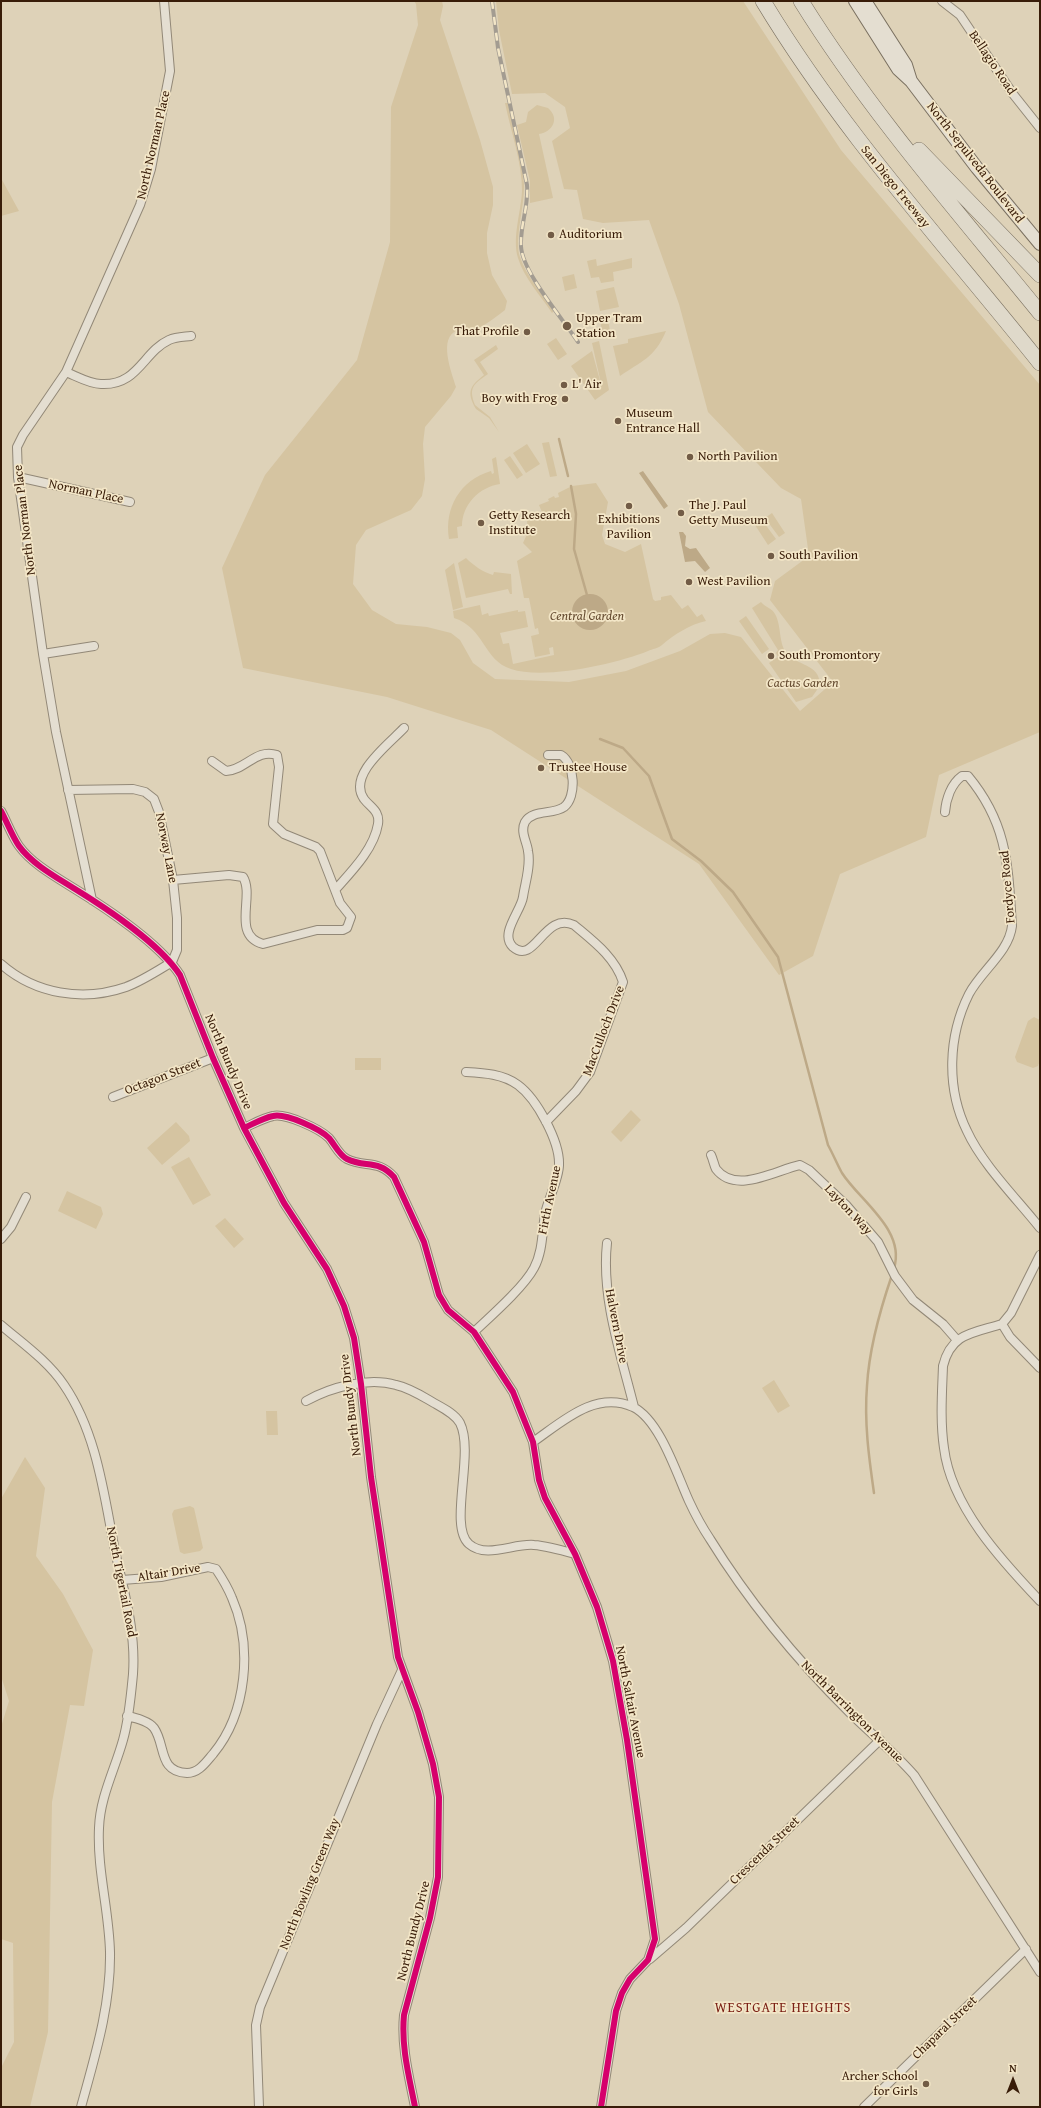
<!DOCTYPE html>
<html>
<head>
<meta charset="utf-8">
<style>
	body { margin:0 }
	#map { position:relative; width:1041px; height:2108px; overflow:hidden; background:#ded2b8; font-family:"Gentium Book Plus",serif }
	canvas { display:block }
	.frame { position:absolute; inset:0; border:2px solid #381c08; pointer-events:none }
	.north { position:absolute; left:993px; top:2060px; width:40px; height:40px; -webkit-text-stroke:3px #f3e6c7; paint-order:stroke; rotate:0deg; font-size:11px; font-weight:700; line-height:16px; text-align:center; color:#381c08 }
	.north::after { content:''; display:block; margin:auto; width:14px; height:18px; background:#381c08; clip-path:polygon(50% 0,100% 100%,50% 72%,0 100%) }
</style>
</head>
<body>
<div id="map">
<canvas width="1041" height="2108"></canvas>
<div class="frame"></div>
<div class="north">N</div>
</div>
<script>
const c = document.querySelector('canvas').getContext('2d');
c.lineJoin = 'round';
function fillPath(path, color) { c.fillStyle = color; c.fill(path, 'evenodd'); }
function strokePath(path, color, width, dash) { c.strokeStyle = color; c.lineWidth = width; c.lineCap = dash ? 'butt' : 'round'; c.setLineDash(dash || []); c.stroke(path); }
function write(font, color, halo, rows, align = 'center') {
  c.font = font + ' "Gentium Book Plus",serif'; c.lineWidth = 3.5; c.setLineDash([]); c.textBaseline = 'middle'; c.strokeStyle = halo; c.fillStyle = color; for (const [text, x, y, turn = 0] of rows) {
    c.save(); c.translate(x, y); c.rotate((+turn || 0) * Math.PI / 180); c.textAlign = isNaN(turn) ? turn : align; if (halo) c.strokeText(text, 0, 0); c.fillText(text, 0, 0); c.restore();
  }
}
fillPath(new Path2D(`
	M414,1h28l1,5 -3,14 40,120 13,47v18l-6,28v20l5,22 15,26 -2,9c-8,6 -17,13 -26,18 -7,4 -14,0 -21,2 -21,7 -6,43 -2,57l-5,9 -26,31 -2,17 2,35 -3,17 -11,14 -45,20 -10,15 -3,39 19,26 24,14 31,3 24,6 9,7 13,23 22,16 74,3 57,-11 54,-20 30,-17 15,-1 16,4 59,74 33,-29 -63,-82 5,-19 34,-25 -8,-57 -20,-11 -73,-76 -29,-108 -30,-84 -46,3 -20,-4 -6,-29 -13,-1 -12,-48 18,-13 -5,-21 -20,-14 -33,1 -13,-64 -3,-29h247l98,149 199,235v347l-101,43 -13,62 -86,37 -27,82 -34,19 -80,-111 -208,-134 -104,-33 -144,-29 -21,-100 43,-93 92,-115 33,-118 1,-135 27,-82 -2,-21z
	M505,103h3c5,24 15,57 16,81 1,21 -10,55 -4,73 6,19 23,37 34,54l-2,2c-11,-17 -28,-35 -34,-55 -6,-21 3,-45 4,-67 0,-29 -11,-59 -17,-88z
	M537,105l11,3c12,10 5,24 -9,26l14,64 -23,5v-22l-13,-56 9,-3 2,-10z
	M1,178l18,33 -18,5z
	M632,258v10l-19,4 1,9 -13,2 -2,-6 -8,1 -4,-17 9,-2 1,7z
	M574,274l3,14 -12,3 -3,-14z
	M614,287l5,20 -19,4 -4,-20z
	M607,315l4,21 -7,2 -5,-21z
	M666,331c-11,27 -26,31 -46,45l-7,-30 15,-3v-4z
	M556,338l11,16 -9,6 -11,-16z
	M599,341l10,49 -14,10 -24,-34 21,-15 10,37 -10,-45z
	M496,345l2,4 -18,13 8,12c-14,10 -20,13 -13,31l15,12 9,15 -10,-14 -13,-9c-10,-17 -6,-23 8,-34l-10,-15z
	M549,442l8,34 -7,1 -8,-34z
	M527,444l13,20 -14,9 -13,-20z
	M510,456l13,19 -6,4 -13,-19z
	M496,457l4,27c-21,3 -38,21 -38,42l-5,1 1,11 -9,1c-5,-31 11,-59 42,-68l1,3 2,-1 -2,-14z
	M596,483l12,19 -6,33 3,9 20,8 16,-8 12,55 2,2 6,-1v-3l10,-2 11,14 6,-4 9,12 5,-3 4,7c-15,3 -33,14 -44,24 -3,3 -10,4 -14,6 -32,13 -104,29 -137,18 -28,-9 -26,-41 -57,-51l-1,-7 27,-6 2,10 6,-2 1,3 29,-6v2l7,-1 3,16 -28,6 3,11 6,-1 4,21 41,-9 -1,-8 -4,1 1,6 -15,3 -4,-21 8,-2 -1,-6 -3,1 -6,-31h-5l-7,-37 15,-9 -9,-9 5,-11 -1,-12 2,-1 1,2 14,-4 -5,-12 10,-4 -1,-2 6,-3 1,2 4,-1 -1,-4 14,-7z
	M772,513l13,20 -6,4 -14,-19z
	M762,520l14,19 -8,6 -13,-20z
	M466,558c8,8 17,14 27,17l1,-3 17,2 1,20h-2l-2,-5 -42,9 -8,-35z
	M454,563l9,44 -10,3 -8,-40z
	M761,602c4,5 11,6 14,12 7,12 3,31 13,41 12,11 35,11 31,32l-7,10 -16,5 -27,-39 9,-6 -2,-4 2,-3 -26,-42z
	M746,616l23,33 -7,5 -23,-33z
	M1034,1017l6,3v40l-2,6 -5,2 -16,-6 -2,-5 13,-36z
	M355,1058h26v12h-26z
	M631,1110l10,10 -20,22 -10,-10z
	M176,1122l13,14 1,5 -28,24 -15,-17z
	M189,1157l22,38 -18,10 -22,-38z
	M67,1191l34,16 2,7 -7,15 -38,-18z
	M225,1218l19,21 -10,9 -19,-22z
	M774,1380l16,26 -12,7 -16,-25z
	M266,1411h11l1,24h-11z
	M25,1457l20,31 -9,68 27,38 30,56 -9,56 -14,-1 -18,97 -4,230 -18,75h-29v-39l13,-26 -1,-99 -12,-4v-212l8,-26 -8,-25v-177z
	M190,1506l4,2 9,40 -3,3 -16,3 -4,-2 -8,-38 2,-4z`), '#d5c4a1');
fillPath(new Path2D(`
	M643,471l25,35 -4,3 -25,-36z
	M679,532h4l3,4 -1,10 5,3 6,-1 14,20 -5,4 -10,-11 -10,1z
	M572 612a18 18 0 1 1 36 0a18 18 0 1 1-36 0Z`), '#bda987');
strokePath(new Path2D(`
	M559,439l9,37
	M571,486l5,28 -2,35 13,46
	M600,739l23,9 26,28 23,63 29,22 32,31 45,65 50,188c5,9 9,19 14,28 17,27 64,57 52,95
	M874,1493c-5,-35 -10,-71 -7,-107 2,-37 13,-76 25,-111`), '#bda987', 2.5);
const street = new Path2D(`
	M942,1l18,14 53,79 27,34
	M66,372c10,4 24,12 35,12 37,2 42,-32 68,-44 7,-3 14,-3 22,-4
	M18,477l112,25
	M43,654l51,-8
	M212,761l14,10c20,-1 30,-23 51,-16l2,12 -6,57 11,10 32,13 4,4 15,39
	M1,811c6,11 11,25 18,35 13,18 37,31 56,43 31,19 85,55 105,86l33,83 31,70 40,75 43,66 17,37 10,32 7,46 10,93 27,180 20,55 15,52 6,33 -1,80 -8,41 -26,97c-3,32 5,61 11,92
	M945,812c1,-13 6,-28 17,-36h6c40,48 40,90 44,150 -3,26 -31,45 -43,68 -21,42 -23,94 -2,137 15,33 50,68 73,97
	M173,880l56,-5 14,2c12,19 -12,58 20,67l54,-14h26l4,-2 4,-11 -11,-14 -5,-13c16,-18 39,-41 43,-66 2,-13 -7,-16 -14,-25 -17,-24 25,-55 40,-71
	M92,900l-36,-168 -13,-78 -25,-177 -1,-30 6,-12 43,-63 74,-167 11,-36 19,-98 -6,-70
	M1,964c34,30 82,38 125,23 16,-6 31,-16 46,-25l5,-12v-32l-4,-38 -14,-68 -5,-13 -9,-7 -12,-3 -65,1
	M466,1072c18,1 37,2 52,13 19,14 42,57 41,80 0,14 -11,34 -14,49 -3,18 -2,37 -11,54 -10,19 -43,48 -60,64
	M113,1097l100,-39
	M546,1122l30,-31 14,-19 33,-90c-8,-25 -30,-41 -49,-57 -30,-14 -39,41 -61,22 -14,-13 8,-36 10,-50 2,-14 8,-31 5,-46 -1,-9 -8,-19 -3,-29 8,-13 28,-7 39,-15 13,-10 11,-44 -3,-52h-13
	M244,1128c9,-4 19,-10 29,-12 13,-3 47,13 56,22 6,7 10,17 18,21 18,9 31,0 47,18l30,65 15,53 9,15 26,22 39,60 20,50 6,38 6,18 30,56 22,53 16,54 14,79 28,199 -7,21 -18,19 -8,14 -6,18 -15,96
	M711,1155c2,4 3,10 5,14 20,26 60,1 84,-4l9,5 38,36 31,36 17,34 18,24 30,24 14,16
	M1,1239l10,-12 15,-30
	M607,1243c-6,54 14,112 27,164
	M1002,1324c-29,9 -51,9 -59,42 -1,27 -3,55 1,82 7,58 57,112 96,153
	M1002,1324l9,-11 29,-58
	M1002,1324l8,13 30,31
	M1,1325c21,18 47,36 63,60 33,48 40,110 51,166 9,41 21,80 18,123 -2,21 -4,45 -10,66 -8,29 -23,57 -24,88 -2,42 10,82 11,124 1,53 -15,104 -29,155
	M306,1401c25,-14 62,-24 90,-16 14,3 26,11 38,18 9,5 21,11 26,20 15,30 -12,103 9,121 17,15 45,-1 65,1 13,1 27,5 41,9
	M533,1442c29,-20 62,-52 100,-35 27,13 44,68 56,94 6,13 13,26 21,38 39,63 86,120 139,173 22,22 45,40 65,63l126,197
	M122,1580l39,-3 47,-10 8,2c6,9 12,19 16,29 21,48 15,115 -19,156 -7,8 -14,19 -26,19 -29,-1 -21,-28 -33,-45 -5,-7 -18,-10 -27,-12
	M650,1959l36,-31 194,-188
	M259,2107l-3,-82 4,-18 117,-283 25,-54
	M864,2107l162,-158`);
const secondary = new Path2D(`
	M855,1l43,68 13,12 66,87 63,76
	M865,1l41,64 5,16`);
const highway = new Path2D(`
	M763,1c79,131 182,243 277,362
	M801,1c69,111 156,210 239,312
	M919,150l121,125`);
strokePath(street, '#928877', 10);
strokePath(secondary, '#7a7060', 14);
strokePath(highway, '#7a7060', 16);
strokePath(street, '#e4ded1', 8);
strokePath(secondary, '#e4ded1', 12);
strokePath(highway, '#dfd9ca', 15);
const rail = new Path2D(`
	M492,1l6,47 29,137c2,21 -7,40 -6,61 1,26 42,73 57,96`);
strokePath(rail, '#a39c91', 4);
strokePath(rail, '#f3e6c7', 2.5, [8]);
strokePath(new Path2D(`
	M1,811c6,11 11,25 18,35 13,18 37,31 56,43 31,19 85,55 105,86l33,83 31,70 40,75 43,66 17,37 10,32 7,46 10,93 27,180 20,55 15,52 6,33 -1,80 -8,41 -26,97c-3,32 5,61 11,92
	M244,1128c9,-4 19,-10 29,-12 13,-3 47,13 56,22 6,7 10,17 18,21 18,9 31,0 47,18l30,65 15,53 9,15 26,22 39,60 20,50 6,38 6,18 30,56 22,53 16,54 14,79 28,199 -7,21 -18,19 -8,14 -6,18 -15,96`), '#d6006c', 6);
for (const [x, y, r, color] of [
	[551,235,4,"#725c46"],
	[567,326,5,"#725c46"],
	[527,332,4,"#725c46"],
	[564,385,4,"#725c46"],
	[565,399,4,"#725c46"],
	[618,421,4,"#725c46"],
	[690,457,4,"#725c46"],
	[629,506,4,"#725c46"],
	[681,513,4,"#725c46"],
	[481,523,4,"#725c46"],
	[771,556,4,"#725c46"],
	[689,582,4,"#725c46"],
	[771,656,4,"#725c46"],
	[541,768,4,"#725c46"],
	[926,2084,4,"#725c46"]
]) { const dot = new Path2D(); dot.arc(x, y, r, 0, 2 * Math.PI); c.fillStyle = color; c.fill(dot); strokePath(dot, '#f3e6c7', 1.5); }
write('13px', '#381c08', '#f3e6c7', [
	["Bellagio Road",992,63,56],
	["North Norman Place",154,145,-77],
	["North Sepulveda Boulevard",975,163,52],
	["San Diego Freeway",895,187,51],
	["Norman Place",86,492,12],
	["North Norman Place",25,520,-97],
	["Norway Lane",166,848,79],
	["Fordyce Road",1008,887,-95],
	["MacCulloch Drive",604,1031,-69],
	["North Bundy Drive",228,1062,67],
	["Octagon Street",163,1077,-21],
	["Firth Avenue",550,1200,-78],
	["Layton Way",848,1210,47],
	["Halvern Drive",616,1326,79],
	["North Bundy Drive",351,1405,-97],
	["Altair Drive",169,1573,-9],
	["North Tigertail Road",121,1582,79],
	["North Saltair Avenue",630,1702,79],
	["North Barrington Avenue",852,1712,45],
	["Crescenda Street",765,1851,-44],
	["North Bowling Green Way",310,1884,-68],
	["North Bundy Drive",414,1931,-76],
	["Chaparal Street",945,2028,-44]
]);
write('13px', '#381c08', '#f3e6c7', [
	["Auditorium",559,235],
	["Upper Tram",576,319],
	["Station",576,334],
	["That Profile",519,332,"right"],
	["L' Air",572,385],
	["Boy with Frog",557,399,"right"],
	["Museum",626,414],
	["Entrance Hall",626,429],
	["North Pavilion",698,457],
	["The J. Paul",689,506],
	["Getty Museum",689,521],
	["Getty Research",489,516],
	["Institute",489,531],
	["Exhibitions",629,520,"center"],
	["Pavilion",629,535,"center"],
	["South Pavilion",779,556],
	["West Pavilion",697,582],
	["South Promontory",779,656],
	["Trustee House",549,768],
	["Archer School",918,2077,"right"],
	["for Girls",918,2092,"right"]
], 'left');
write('italic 13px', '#654b30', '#f3e6c7', [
	["Central Garden",587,617],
	["Cactus Garden",803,684]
]);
c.letterSpacing = '1px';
write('14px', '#7a1f14', '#f3e6c7', [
	["WESTGATE HEIGHTS",783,2008]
]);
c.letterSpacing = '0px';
</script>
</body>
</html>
